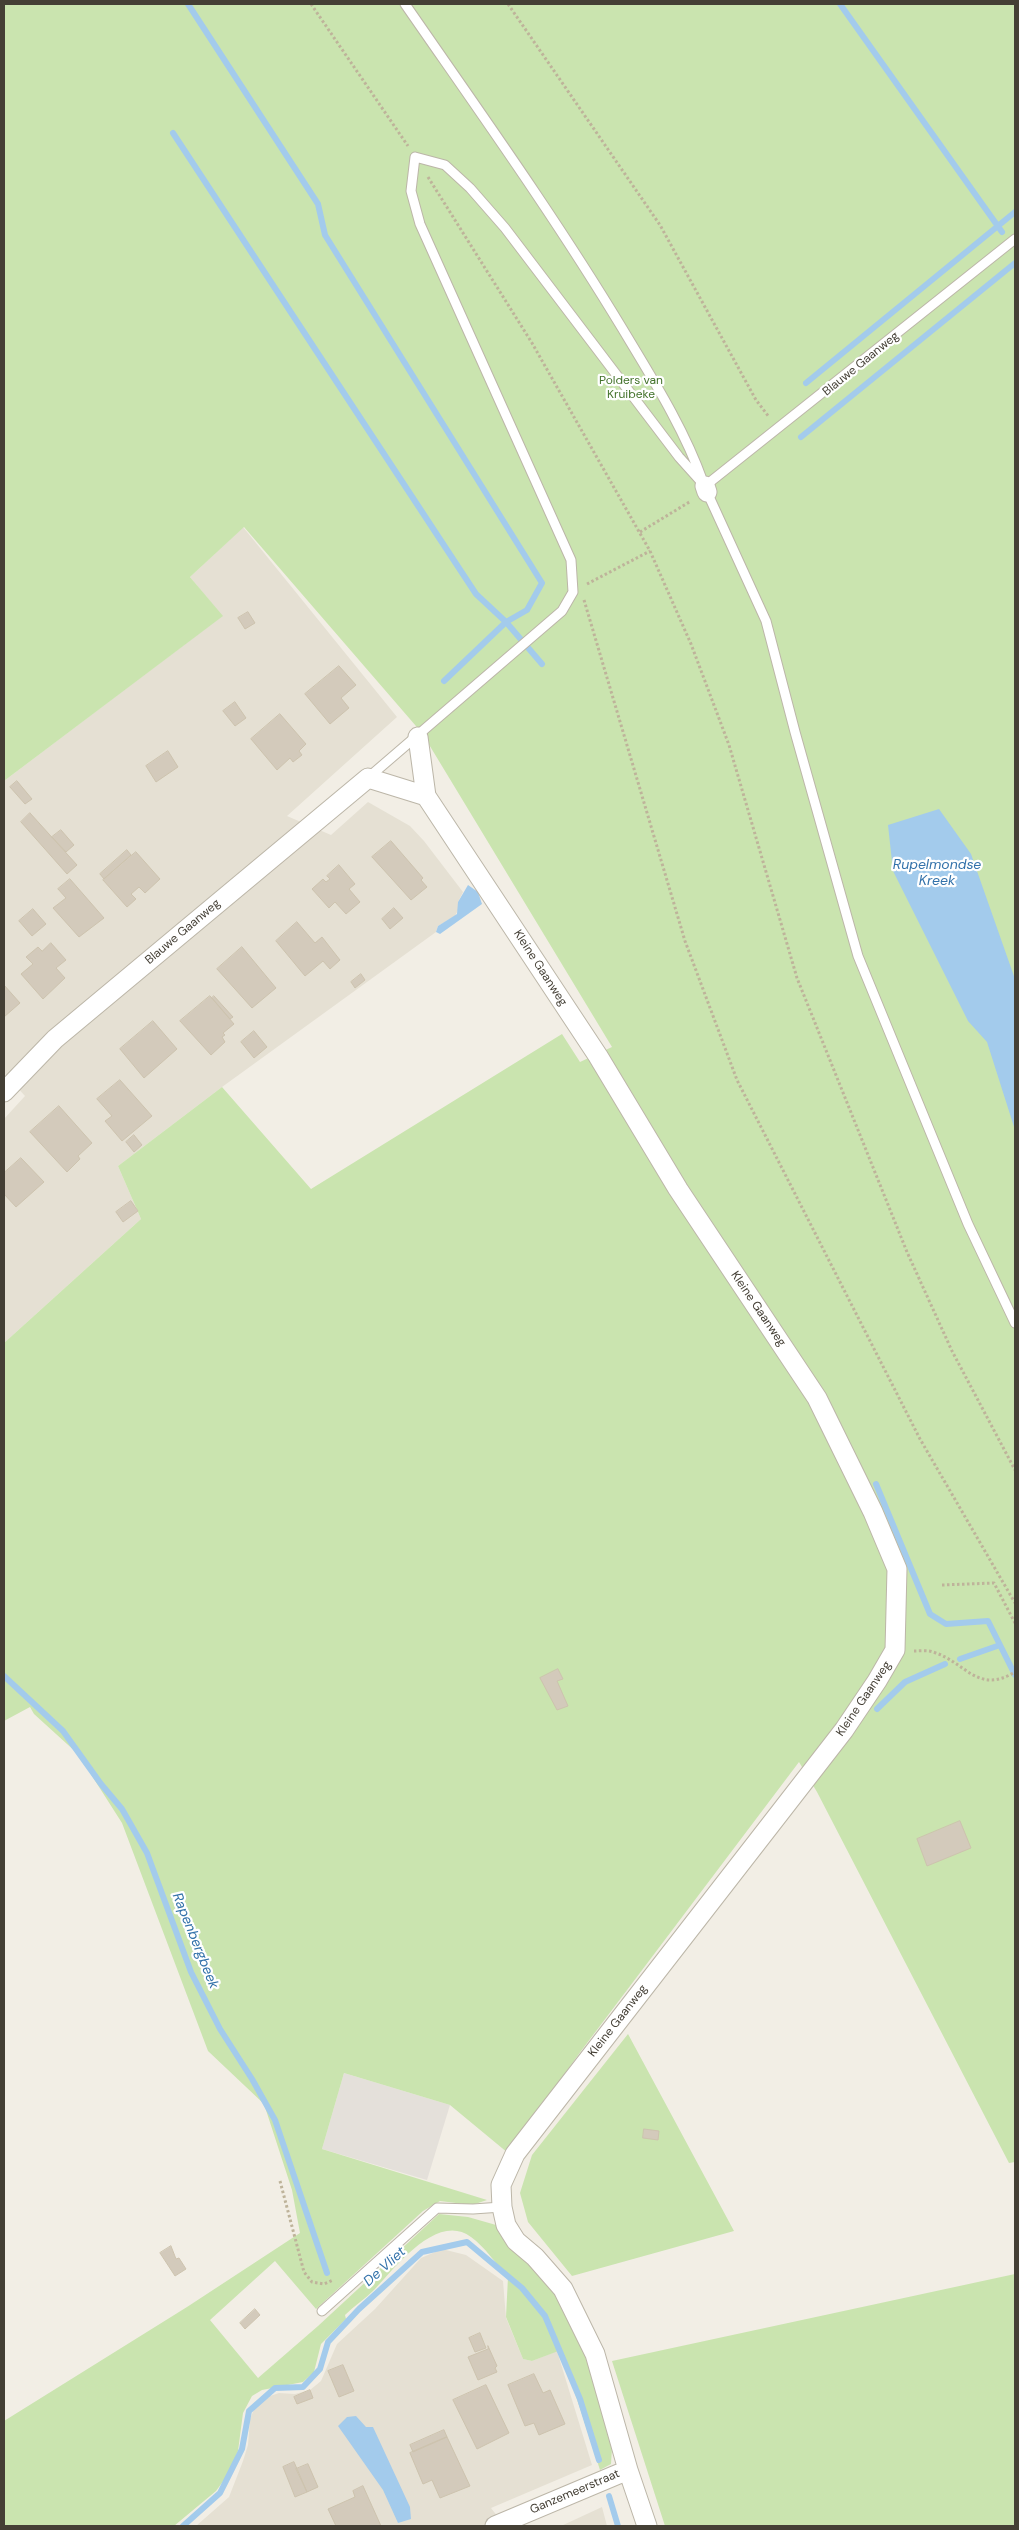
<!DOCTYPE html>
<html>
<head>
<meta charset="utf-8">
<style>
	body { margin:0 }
	#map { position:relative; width:1019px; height:2530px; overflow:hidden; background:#f2eee5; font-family:"DM Sans",sans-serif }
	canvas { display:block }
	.frame { position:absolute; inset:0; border:5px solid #443f35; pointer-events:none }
</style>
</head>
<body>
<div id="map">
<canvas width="1019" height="2530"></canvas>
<div class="frame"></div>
</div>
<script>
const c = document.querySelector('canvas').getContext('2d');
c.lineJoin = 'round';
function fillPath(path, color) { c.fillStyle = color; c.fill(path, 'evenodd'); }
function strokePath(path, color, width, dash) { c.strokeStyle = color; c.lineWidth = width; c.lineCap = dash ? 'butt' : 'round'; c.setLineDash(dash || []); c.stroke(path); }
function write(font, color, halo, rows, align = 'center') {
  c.font = font + ' "DM Sans",sans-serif'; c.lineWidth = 4.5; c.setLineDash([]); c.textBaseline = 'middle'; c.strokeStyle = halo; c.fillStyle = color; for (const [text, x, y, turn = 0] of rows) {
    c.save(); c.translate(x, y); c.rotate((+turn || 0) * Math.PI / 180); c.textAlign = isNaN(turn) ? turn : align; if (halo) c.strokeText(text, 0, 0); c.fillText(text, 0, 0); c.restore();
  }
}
fillPath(new Path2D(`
	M243,527l154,190 -110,99 44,19 37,-33 42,24 14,15 39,51 -5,10v8l-3,6 -17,10 -2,6 -214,155 -104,79 23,53 -137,124v-224l21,-23 -21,-23v-292l218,-165 -32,-39z
	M442,2249l24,6 37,26 3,37 17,41 9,2 25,-10 35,114 -101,43 14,18h-309l33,-29 14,-36 5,-16 2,-26 5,-12 15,-11 9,-3 16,1 15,-4 11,-9 16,-37 38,-35 46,-51z
	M602,2507l5,19h-46z`), '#e5e0d3');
fillPath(new Path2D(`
	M344,2073l106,32 -23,75 -105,-31z`), '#e4e0da');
fillPath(new Path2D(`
	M4,4h1011v2158l-6,1 -192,-371 -18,-30 -218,289 -73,102 -58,-48 -106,-32 -22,76 165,51 -15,5 -32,-4 -17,10 -107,98 -41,-48 -65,59 48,58 60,-52 121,-112 29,3 28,8c17,30 43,44 60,69 29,43 41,105 56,154l-1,16 -11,6 -39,-120 -29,11 -9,-2 -17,-42 2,-40c-12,-13 -23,-30 -37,-40 -34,-26 -77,32 -97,53 -9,9 -20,16 -29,25l1,4 -25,25 -7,28 -11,10 -41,8 -10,6 -9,17 -5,38 -11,25 -11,15 -42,35h-170v-105l183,-114 113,-74 -8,-43 -28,-86 -56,-53 -86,-228 -44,-69 -44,-40 -4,-7 -26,14v-378l137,-124 -23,-53 104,-79 89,102 251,-155 18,28 32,-15 -190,-314 -178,-206 -54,50 33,39 -219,165z
	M628,2034l106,197 -162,45 -44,-54 -8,-29 12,-38z
	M1015,2274v252h-350l-53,-165z`), '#cae4af');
fillPath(new Path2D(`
	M939,809l32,45 44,125v151l-28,-88 -19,-21 -75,-150 -5,-46z
	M468,885l10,7 4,12 -42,30 -4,-2 2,-6 19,-12 1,-12z
	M356,2416l10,11h7l37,80 1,12 -13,4 -15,-33 -45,-64 9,-9z`), '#a3cbec');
strokePath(new Path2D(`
	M840,4l162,228
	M173,133l303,461 30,28 21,-12 15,-27 -217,-348 -7,-31 -130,-200
	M806,383l209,-171
	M801,437l214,-174
	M444,681l62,-59 36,42
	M876,1484l54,130 16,10 42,-3 27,54
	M960,1659l40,-14
	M4,1676l59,55 38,53 21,25 25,44 44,119 29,57 32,50 23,41 52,153
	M877,1709l28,-27 40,-18
	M609,2496l9,30
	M183,2526l37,-33 22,-44 7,-38 26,-23 28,-1 17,-18 8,-27 31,-33 63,-57 45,-10 55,46 23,28 35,83 19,61`), '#a3cbec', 6);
const building = new Path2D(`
	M248,612l7,11 -10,6 -7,-11z
	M339,666l17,19 -15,13 8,10 -19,16 -25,-30z
	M235,702l11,16 -11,8 -12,-15z
	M280,714l26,30 -7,7 3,4 -9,7 -3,-4 -13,12 -26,-31z
	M168,751l10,16 -22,15 -10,-16z
	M17,781l15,18 -7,5 -15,-17z
	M30,813l47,52 -10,9 -46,-52z
	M61,830l13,15 -8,7 -14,-15z
	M391,841l32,37 -2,2 6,7 -16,13 -39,-43z
	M127,850l4,5 -27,24 -4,-5z
	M136,852l24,27 -15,14 -6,-6 -8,7 5,5 -9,8 -24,-27z
	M339,865l16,19 -6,5 11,13 -14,12 -11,-12 -6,6 -17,-19 11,-10 3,3 4,-3 -3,-3z
	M70,879l34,39 -25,19 -26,-29 13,-10 -8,-9z
	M394,908l9,10 -13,11 -8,-10z
	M33,909l13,15 -14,12 -13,-15z
	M297,922l18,21 7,-6 18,23 -10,9 -7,-8 -18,15 -29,-35z
	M51,943l15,17 -10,8 9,10 -22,21 -22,-25 12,-10 -7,-7 12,-10 4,4z
	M242,947l34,41 -24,20 -35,-39z
	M361,974l4,6 -10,8 -4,-6z
	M4,985l16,18 -16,14z
	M210,996l24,28 -11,9 2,2 -3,2 3,5 -14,13 -31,-34z
	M214,996l19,21 -3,2 -18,-21z
	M153,1021l24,28 -33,29 -24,-29z
	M254,1031l13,16 -13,11 -13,-16z
	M120,1080l32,36 -30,25 -17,-20 7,-5 -15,-17z
	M59,1106l33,37 -14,13 2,3 -13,13 -37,-40z
	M134,1135l8,10 -8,7 -8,-10z
	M21,1158l23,24 -28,25 -12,-13v-21z
	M131,1201l7,10 -15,11 -7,-10z
	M558,1669l5,10 -6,2 11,25 -11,4 -17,-32z
	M960,1821l11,27 -44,18 -10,-27z
	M644,2129l15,2 -1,9 -15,-2z
	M171,2246l5,13 3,-1 7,11 -11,7 -15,-23z
	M255,2309l5,6 -15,14 -5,-6z
	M480,2333l6,15 -11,4 -6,-14z
	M488,2346l9,20 -2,2 2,4 -19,8 -10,-23 20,-8z
	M343,2365l11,26 -15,6 -11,-26z
	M534,2374l9,19 7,-3 15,34 -26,11 -5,-12 -9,3 -17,-41z
	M486,2385l23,48 -32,16 -24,-49z
	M310,2390l3,8 -16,6 -3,-7z
	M444,2430l3,7 -34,15 -3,-7z
	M447,2437l23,49 -30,12 -8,-18 -9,4 -13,-31z
	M294,2462l13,30 -12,5 -12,-30z
	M308,2464l10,23 -11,5 -11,-23z
	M363,2486l18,40h-45l-8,-17 27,-12 -2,-6z`);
fillPath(building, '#d3cabb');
strokePath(building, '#cdc3ae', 1);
const lane = new Path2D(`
	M405,4c74,107 150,213 217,324 30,50 62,100 81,154
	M705,486l310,-247
	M707,492l59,129 29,111 63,224 110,268 47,99
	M369,777l193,-166 11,-19 -2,-32 -151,-336 -9,-33 4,-34 30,8 25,23 35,40 174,229 26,29
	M322,2311l115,-103 36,1 29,-2`);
const street = new Path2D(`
	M705,486l2,6
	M418,737l8,59
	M4,1092l51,-53 313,-261 58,18 172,260 80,133 139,209 56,114 24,57 -2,81 -18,31 -33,49 -329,424 -14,31 1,22 4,18 10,16 19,16 28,32 32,65 33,116 19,56
	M495,2526l133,-56`);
strokePath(lane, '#bcb6a8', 11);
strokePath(street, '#bcb6a8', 21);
strokePath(new Path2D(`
	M311,4l97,142
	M508,4l152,221 96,175 13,17
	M428,177l104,166 118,208 41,93 38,101 68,233 110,274 45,99 63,119
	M640,532l51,-31
	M587,584l63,-33
	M584,600l101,341 52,139 183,359 95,164
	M942,1585l52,-2 21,40
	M914,1651c6,0 14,-1 19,1 33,10 44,43 82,20
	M280,2181l24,91 8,10 12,2 9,-4`), '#beb39a', 3, [2.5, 2.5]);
strokePath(lane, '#fff', 9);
strokePath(street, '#fff', 19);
write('12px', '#443f35', '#fff', [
	["Blauwe Gaanweg",861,364,-39],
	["Blauwe Gaanweg",183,932,-40],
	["Kleine Gaanweg",540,968,57],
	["Kleine Gaanweg",758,1309,56],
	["Kleine Gaanweg",864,1699,-56],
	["Kleine Gaanweg",618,2021,-52],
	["Ganzemeerstraat",575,2492,-23]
]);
write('12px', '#43722b', '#fff', [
	["Polders van",631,381],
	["Kruibeke",631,395]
]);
write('italic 14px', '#3372aa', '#fff', [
	["Rupelmondse",937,865],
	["Kreek",937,881],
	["Rapenbergbeek",195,1941,68],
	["De Vliet",385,2267,-42]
]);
</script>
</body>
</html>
